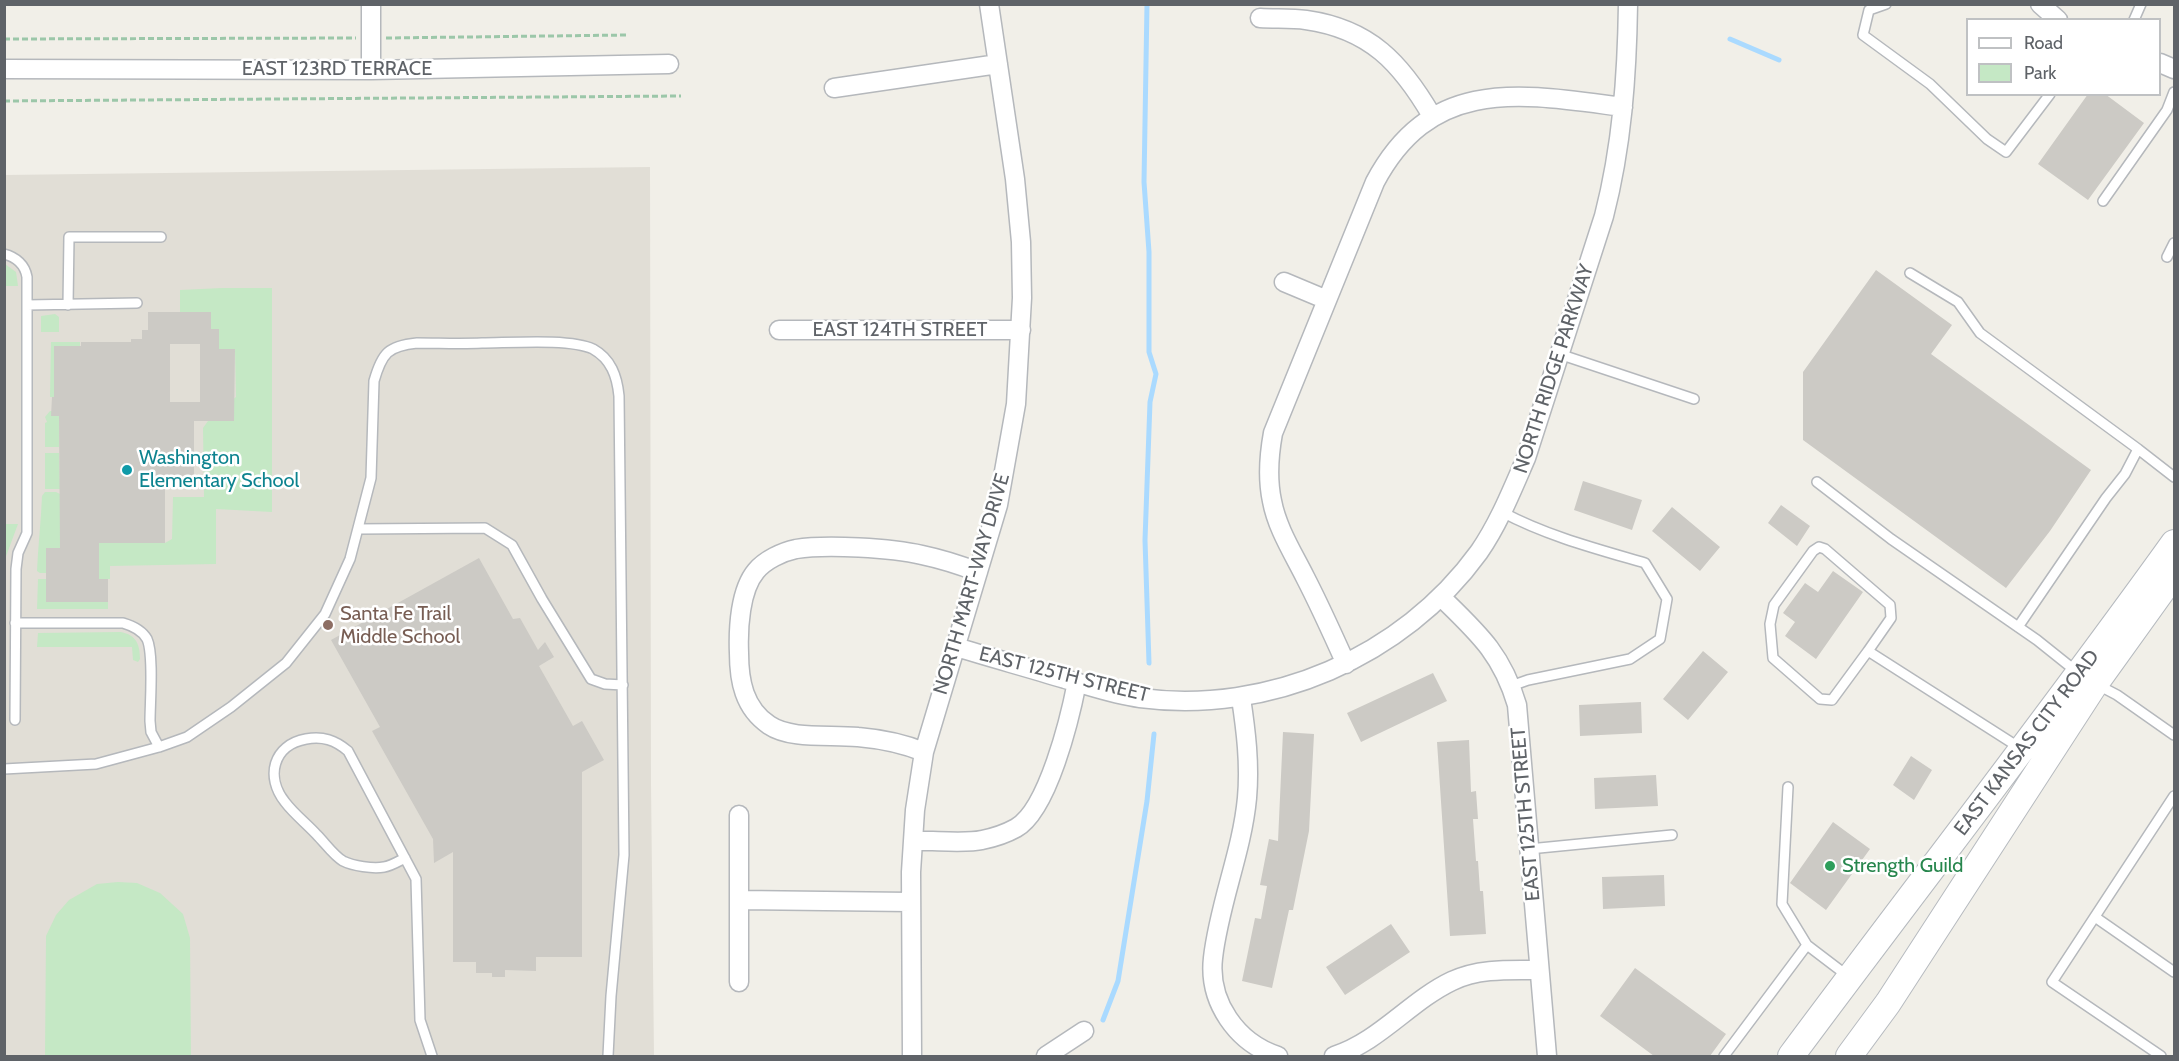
<!DOCTYPE html>
<html>
<head>
<meta charset="utf-8">
<style>
	body { margin:0 }
	#map { position:relative; width:2179px; height:1061px; overflow:hidden; background:#f1efe8; font-family:Cabin,sans-serif }
	canvas { display:block }
	.frame { position:absolute; inset:0; border:6px solid #5f6368; pointer-events:none }
	.legend { position:absolute; left:1966px; top:18px; width:195px; height:78px; box-sizing:border-box; background:#fff; border:2px solid #bfc1c3; margin:0; padding:8px 10px; list-style:none; font-size:18px; color:#5f6368 }
	.legend li { display:flex; align-items:center; gap:12px; height:30px }
	.legend b { width:30px; border:2px solid #bfc1c3 }
</style>
</head>
<body>
<div id="map">
<canvas width="2179" height="1061"></canvas>
<div class="frame"></div>
<ul class="legend">
<li><b style="height:8px;background:#fff"></b>Road</li>
<li><b style="height:16px;background:#c5e8c5"></b>Park</li>
</ul>
</div>
<script>
const c = document.querySelector('canvas').getContext('2d');
c.lineJoin = 'round';
function fillPath(path, color) { c.fillStyle = color; c.fill(path, 'evenodd'); }
function strokePath(path, color, width, dash) { c.strokeStyle = color; c.lineWidth = width; c.lineCap = dash ? 'butt' : 'round'; c.setLineDash(dash || []); c.stroke(path); }
function write(font, color, halo, rows, align = 'center') {
  c.font = font + ' Cabin,sans-serif'; c.lineWidth = 5; c.setLineDash([]); c.textBaseline = 'middle'; c.strokeStyle = halo; c.fillStyle = color; for (const [text, x, y, turn = 0] of rows) {
    c.save(); c.translate(x, y); c.rotate((+turn || 0) * Math.PI / 180); c.textAlign = isNaN(turn) ? turn : align; if (halo) c.strokeText(text, 0, 0); c.fillText(text, 0, 0); c.restore();
  }
}
fillPath(new Path2D(`
	M650,167l1,617 3,272h-649l-1,-881z`), '#e1ded6');
fillPath(new Path2D(`
	M5,264l11,8 2,14h-13z
	M222,288h50v224l-56,-3v55l-106,2v13h-11v-36h66l7,-4 1,-42h31l-1,-69 5,-7 28,-24 -1,-47 -16,-1v-20h-8v-17h-31v-22z
	M55,314l4,3v15h-18v-16z
	M51,342h29v4h-26v51h-4z
	M50,411h9v36h-14v-24l2,-1 -2,-5z
	M45,453h14l1,36h-15z
	M45,492h11l4,2v54l-14,1v24h-6l-3,-2c1,-25 4,-49 5,-75z
	M5,524h13l-13,35 -1,-35z
	M38,579h8v23h62v7h-71z
	M121,632c15,3 19,12 19,27l-2,3 -5,-2 -1,-13h-95l1,-14z
	M118,882l19,1 23,10 23,21 7,24 1,118h-146l1,-120 10,-21 13,-15 28,-16z`), '#c5e8c5');
strokePath(new Path2D(`
	M1147,4l-3,178 5,70v100l7,22 -6,28 -5,138 4,123
	M1730,39l49,21
	M1103,1020l15,-39 29,-180 7,-67`), '#aadaff', 5);
fillPath(new Path2D(`
	M2088,94h17l39,29 -56,77 -50,-36z
	M1876,270l76,55 -21,29 160,116 -41,61 -44,57 -203,-148v-68z
	M148,312h63v17h8v20h16l-1,72h-40v67h-29v55h-66v36h9v23h-62v-54h14l-1,-132h-8l1,-19h2v-51h27v-4h50v-3h11v-9h6zM170,344h30v58h-30z
	M1583,481l59,19 -10,30 -58,-20z
	M1781,505l29,21 -13,20 -29,-23z
	M1672,507l48,40 -20,24 -48,-40z
	M479,558l34,61 7,-1 18,32 7,-8 9,15 -15,9 34,60 9,-5 22,39 -22,12v185h-46v14l-31,-1v7h-13v-4h-16v-11h-23v-110l-19,11 -1,-24 -61,-108 8,-4 -49,-87z
	M1833,571l30,21 -47,67 -31,-23 10,-14 -12,-9 22,-30 13,9z
	M1703,651l25,21 -40,48 -25,-21z
	M1433,673l14,28 -86,41 -14,-29z
	M1641,702l1,31 -62,3 -1,-31z
	M1283,732l31,2 -5,97 -16,79h-4l-17,78 -30,-7 13,-63 6,1 6,-33 -7,-1 9,-46 9,2z
	M1469,740l2,52 5,-1 2,28h-5l3,42h2l2,30h3l3,43 -36,2 -13,-194z
	M1911,756l21,14 -18,30 -21,-15z
	M1656,775l2,31 -63,3 -1,-31z
	M1833,822l37,27 -44,61 -36,-27z
	M1664,875l1,31 -62,3 -1,-32z
	M1391,924l19,28 -65,43 -19,-28z
	M1635,968l91,66 -16,22h-56l-54,-40z`), '#cccac5');
const lane = new Path2D(`
	M1886,4l-17,6 -6,25 67,49 57,55 19,13 44,-58
	M2134,20l7,-16
	M2103,201l64,-91 7,-18
	M4,254c12,3 21,11 23,23v256l-9,20 -2,16 -1,151
	M2167,257l7,-14
	M1910,273l48,29 22,31 158,116
	M27,305l110,-2
	M68,305l1,-68h92
	M1559,354l135,45
	M1817,482l74,57 146,101 40,32
	M1502,512c45,24 95,37 143,51l22,36 -7,40 -30,20 -102,21 -17,6
	M358,529l127,-1 27,17 30,54 49,80 14,5 18,1
	M15,623h108c10,3 19,7 24,16 7,15 3,64 3,82l1,11 8,15
	M2018,627l88,-129 19,-24 13,-25 36,28
	M1868,651l23,-33 -1,-13 -65,-56 -6,-2 -6,4 -39,54 -4,19 3,34 47,41 12,1 36,-49 152,97
	M2096,684l21,11 57,40
	M4,769l92,-5 63,-17 28,-10 44,-30 55,-44 39,-49 25,-55 21,-81 3,-97c8,-28 14,-35 43,-38 22,0 43,1 65,0 26,0 89,-5 111,6 18,10 24,27 26,47l5,459 -13,141 -3,60
	M1788,787l-6,117 25,41
	M1529,849l143,-14
	M405,858c-6,3 -14,8 -21,9 -11,2 -31,-1 -41,-6 -9,-5 -18,-18 -26,-26 -10,-11 -23,-21 -32,-33 -20,-25 -12,-57 21,-63 17,-3 29,1 42,12l68,128 4,141 12,36
	M2095,917l79,55
	M1724,1056l83,-111 42,32
	M2161,1056l-109,-74 122,-186`);
const street = new Path2D(`
	M2040,4l18,16
	M1260,18c15,1 31,0 46,2 64,9 95,43 126,96
	M2160,63l14,6
	M4,69l367,1 298,-6
	M371,70v-66
	M834,88l164,-24
	M1284,282l43,18
	M779,330h242
	M1441,597c37,36 61,57 76,108l30,351
	M956,647c36,11 73,21 109,32 25,7 50,16 75,19 129,17 263,-41 339,-146 20,-29 33,-62 47,-94l78,-242c18,-70 23,-140 24,-212
	M1346,664c-13,-29 -26,-58 -41,-87 -12,-24 -28,-49 -33,-76 -5,-23 -3,-46 1,-68l102,-251c57,-107 147,-88 248,-75
	M1241,698c5,33 9,66 6,100 -5,54 -28,106 -34,160 -5,44 24,85 65,98
	M924,752c-22,-9 -43,-13 -66,-15 -27,-3 -67,3 -89,-12 -25,-17 -30,-44 -30,-72 -1,-25 1,-63 17,-82 9,-11 26,-19 40,-22 30,-5 96,-1 126,6 19,4 38,10 56,17
	M739,815v167
	M913,841c18,-1 52,3 69,-1 10,-2 25,-7 34,-12 32,-18 54,-110 61,-146
	M740,900l170,2
	M912,1056l-1,-184 4,-62 9,-58 74,-247 18,-101 6,-106 -1,-56 -6,-63 -26,-175
	M1046,1056l38,-25
	M1334,1056c45,-14 76,-55 118,-75 27,-13 58,-11 87,-11`);
const secondary = new Path2D(`
	M1791,1056c127,-171 259,-340 383,-513
	M1849,1056l39,-53 207,-319 79,-110`);
strokePath(lane, '#b5b8bc', 12);
strokePath(street, '#b5b8bc', 21);
strokePath(secondary, '#b6babf', 28);
strokePath(new Path2D(`
	M386,38l242,-3
	M4,39l352,-1
	M4,101l677,-5`), '#9cc7a9', 3, [6, 3]);
strokePath(lane, '#fff', 9);
strokePath(street, '#fff', 18);
strokePath(secondary, '#fff', 26);
for (const [x, y, r, color] of [
	[127,470,6,"#0f9aa8"],
	[328,625,6,"#8d6e63"],
	[1830,866,6,"#2e9e5b"]
]) { const dot = new Path2D(); dot.arc(x, y, r, 0, 2 * Math.PI); c.fillStyle = color; c.fill(dot); strokePath(dot, '#fff', 2); }
write('20px', '#5f6368', '#fff', [
	["EAST 123RD TERRACE",337,69],
	["EAST 124TH STREET",900,330],
	["NORTH RIDGE PARKWAY",1554,369,-72],
	["NORTH MART-WAY DRIVE",972,584,-74],
	["EAST 125TH STREET",1064,675,14],
	["EAST KANSAS CITY ROAD",2027,743,-53],
	["EAST 125TH STREET",1526,814,-95]
]);
write('20px', '#0d838f', '#fff', [
	["Washington",139,458],
	["Elementary School",139,481]
], 'left');
write('20px', '#785e54', '#fff', [
	["Santa Fe Trail",340,614],
	["Middle School",340,637]
], 'left');
write('20px', '#27864d', '#fff', [
	["Strength Guild",1842,866]
], 'left');
</script>
</body>
</html>
